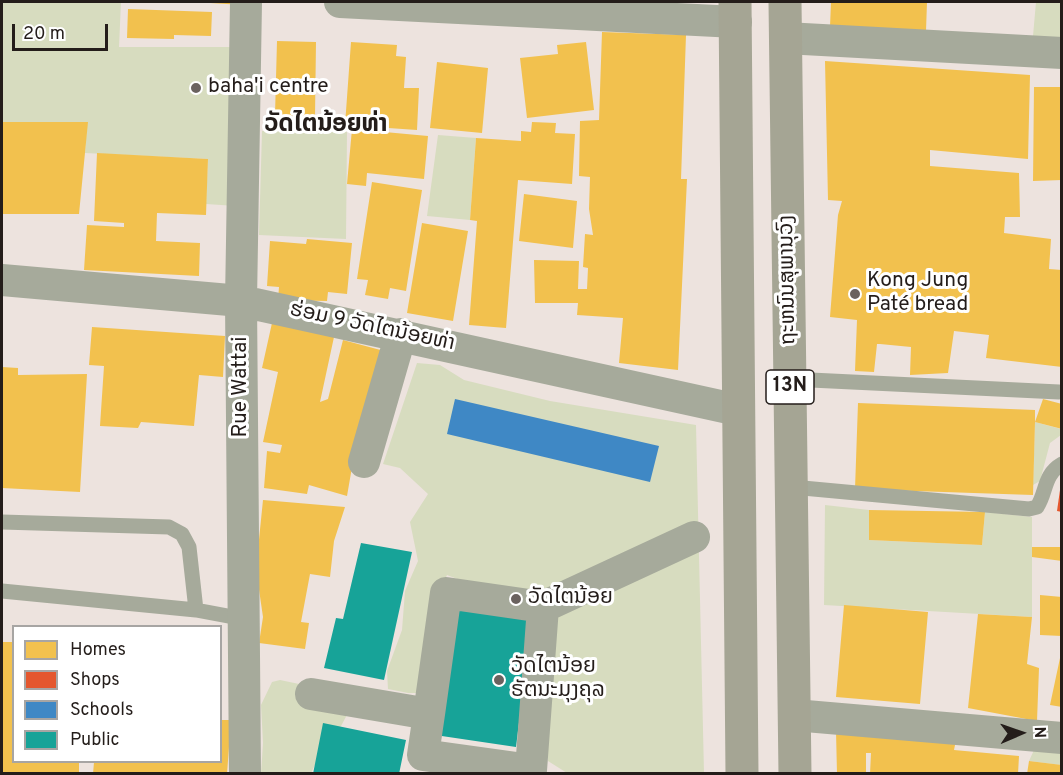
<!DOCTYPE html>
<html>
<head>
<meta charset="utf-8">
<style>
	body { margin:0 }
	#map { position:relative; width:1063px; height:775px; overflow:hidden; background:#ede3de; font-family:Overpass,sans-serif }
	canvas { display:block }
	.frame { position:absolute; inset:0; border:3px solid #241d1a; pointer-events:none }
	.legend { position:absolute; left:12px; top:625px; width:210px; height:138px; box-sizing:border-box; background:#fff; border:2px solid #a7a5a3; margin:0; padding:8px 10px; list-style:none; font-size:18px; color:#241d1a }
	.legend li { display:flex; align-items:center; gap:12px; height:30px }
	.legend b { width:30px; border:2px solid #a7a5a3 }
	.north { position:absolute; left:991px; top:703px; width:60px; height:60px; -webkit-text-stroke:4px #fff; paint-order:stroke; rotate:88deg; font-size:16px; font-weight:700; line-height:24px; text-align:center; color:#241d1a }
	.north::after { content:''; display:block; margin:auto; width:21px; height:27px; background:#241d1a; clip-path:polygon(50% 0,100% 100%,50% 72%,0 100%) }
	.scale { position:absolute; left:12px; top:24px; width:96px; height:27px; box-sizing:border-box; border:3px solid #241d1a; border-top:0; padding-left:8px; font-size:18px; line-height:21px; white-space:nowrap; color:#241d1a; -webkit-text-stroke:4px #fff; paint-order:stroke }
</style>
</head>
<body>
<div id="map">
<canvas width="1063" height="775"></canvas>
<div class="frame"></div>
<ul class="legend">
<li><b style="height:16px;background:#f2c14e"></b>Homes</li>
<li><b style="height:16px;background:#e4572e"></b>Shops</li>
<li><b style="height:16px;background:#3f88c5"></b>Schools</li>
<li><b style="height:16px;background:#17a398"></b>Public</li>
</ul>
<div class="north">N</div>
<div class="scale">20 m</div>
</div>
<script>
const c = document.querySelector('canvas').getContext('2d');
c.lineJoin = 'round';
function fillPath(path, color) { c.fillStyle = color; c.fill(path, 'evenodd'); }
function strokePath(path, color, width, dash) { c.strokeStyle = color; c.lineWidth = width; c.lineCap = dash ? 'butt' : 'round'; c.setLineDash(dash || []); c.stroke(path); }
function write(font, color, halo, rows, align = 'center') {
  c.font = font + ' Overpass,"Noto Sans Lao",sans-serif'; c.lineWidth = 6; c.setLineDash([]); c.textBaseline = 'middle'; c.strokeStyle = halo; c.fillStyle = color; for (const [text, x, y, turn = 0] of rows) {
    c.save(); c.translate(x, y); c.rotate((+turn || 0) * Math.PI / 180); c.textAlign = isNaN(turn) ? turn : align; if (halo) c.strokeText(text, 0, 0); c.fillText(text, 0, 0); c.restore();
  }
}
fillPath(new Path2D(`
	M2,2h119l-2,45h120l-3,159 -30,-2 2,-45 -123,-6 2,-31h-85z
	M1036,2h25v38l-28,-4z
	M262,131l85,1 -1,107 -87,-4z
	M438,135l38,3 -6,82 -43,-4z
	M417,363l23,2 24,15 86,21 146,24 8,348h-137l-19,-12v-89l-50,-77 -51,-20 -11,25 -6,93h-22l-20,-4 -1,-18 15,-41 3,-39 13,-30 -8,-39 18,-28 -28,-26 -17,-4z
	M1035,422l26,7v6l-11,8 -10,38 -7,4z
	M825,505l44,5v30l113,5 3,-33 47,5v100l-208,-12z
	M280,680l43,9 25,24 -7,13 -10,6 -20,41 -50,1 2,-31 -2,-38 11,-23z
	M1034,750l27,2v13l-32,-4z`), '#d7dcbf');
fillPath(new Path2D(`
	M210,2h34l-1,3 -33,-2z
	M831,2h96l-1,29 -96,-4z
	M128,9l84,3 -1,24 -37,-1v4l-47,-1z
	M602,32l84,3 -5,144h6l-9,191 -59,-7 4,-45 -46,-3 1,-12h-43l-1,-43 45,1 -1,28h9l1,-21 -5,-1 2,-33 8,1 -4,-26 1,-32 -11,-1 1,-55 19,-1z
	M277,41l39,1 -1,74 -40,-1z
	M351,42l46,3 -1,11 10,1 -2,31h15l-2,42 -72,-5z
	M586,42l8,68 -67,8 -7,-60 38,-4 -1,-9z
	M825,61l205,14 -2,84 -98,-9v16l89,7 1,44h-15l-1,16 47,6 -2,30 13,1v97l-76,-9 3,-23 -35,-4 -6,42 -38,2 1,-28 -31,-3h-3l-3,28 -19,-1 2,-51 -27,-3 8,-102 4,-14 -14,-1z
	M437,62l51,6 -6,65 -52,-5z
	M1034,87h28v93l-29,1z
	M2,122h86l-9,92h-77z
	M532,122l24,1 -1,10 20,1 -3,50 -54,-4 -12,148 -37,-3 8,-104 -7,-1 6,-82 45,3v-10l10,1z
	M352,129l76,7 -4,43 -57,-6 -1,13 -19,-2z
	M97,153l111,6 -2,56 -49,-2 -1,28 44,2 -1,33 -115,-6 3,-45 37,2v-4l-30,-2z
	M372,182l50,8 -16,101 -16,-3 -2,11 -23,-4 3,-15 -11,-1z
	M524,194l53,7 -4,47 -54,-7z
	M422,223l46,8 -15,90 -46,-8z
	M307,239l45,4 -5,51 -19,-2 -1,9 -49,-1 1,-13 -12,-1 3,-45 36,3z
	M272,323l62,14 -14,65 8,-3 15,-59 45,12 -32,92 -9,52 -38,-11 -2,9 -43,-6 3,-37 13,2 2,-8 -19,-3 15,-70 -16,-4z
	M92,327l133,9 -2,41 -24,-2 -5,51 -53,-4 -3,6 -38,-2 4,-60 -15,-1z
	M2,367l16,1v7l69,-1 -7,118 -78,-4z
	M1043,399l19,5v25l-27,-7 -2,73 -178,-6 3,-86 177,7v12z
	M263,500l82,7 -11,34 -4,36 -20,-3 -9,48 8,1 -4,26 -46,-6 4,-26 -7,-48z
	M869,510l116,2 -3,33 -113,-5z
	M1032,547h30v14l-30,-4z
	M1040,595l22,2v39l-22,-1z
	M844,605l84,7 -8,92 -84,-7z
	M978,614l54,3 -5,47 12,4 -2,53 -69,-13z
	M2,642h12v120h65v12h-77z
	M1060,658l2,1v48l-12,-2z
	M220,720h11l-4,54h-134l1,-12h126z
	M836,731l120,9 -2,10 65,6 -1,18h-148l1,-21h-5v21h-29z
	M1029,761l33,4v9h-35z`), '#f2c14e');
fillPath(new Path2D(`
	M1060,490h2v22l-5,-1z`), '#e4572e');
fillPath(new Path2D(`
	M455,399l204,47 -9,36 -203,-48z`), '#3f88c5');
fillPath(new Path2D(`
	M361,543l51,9 -28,128 -60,-12 12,-50 7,1z
	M450,607l82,10 -16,130 -81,-12z
	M323,723l83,17 -7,34h-86z`), '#17a398');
strokePath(new Path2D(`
	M790,379l269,13
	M792,487l237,22 8,-2c10,-15 6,-32 25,-43
	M2,522l167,5 13,7 7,13 7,63
	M2,591l194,19 48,9`), '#a6aa9b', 15);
strokePath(new Path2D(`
	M340,2l396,20
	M785,38l277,15
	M2,280l239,21 497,109
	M364,462l37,-128
	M311,694l118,20 -6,41 108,15 12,-163 151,-70
	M429,714l17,-121 97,14
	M794,715l268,23
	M245,774l-4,-473 5,-299`), '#a6aa9b', 32);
strokePath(new Path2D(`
	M735,2l7,772
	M785,2l10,772`), '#a5a594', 33);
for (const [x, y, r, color] of [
	[196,88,6,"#6a625f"],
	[855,294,6,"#6a625f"],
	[516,599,6,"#6a625f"],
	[499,680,6,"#6a625f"]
]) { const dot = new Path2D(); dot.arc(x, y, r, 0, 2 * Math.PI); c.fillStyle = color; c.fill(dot); strokePath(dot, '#fff', 2); }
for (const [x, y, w] of [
	[790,387,48]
]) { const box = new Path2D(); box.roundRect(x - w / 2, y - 17, w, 34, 4.5); c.fillStyle = '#fff'; c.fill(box); strokePath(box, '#241d1a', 1.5); }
write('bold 20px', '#241d1a', null, [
	["13N",790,387]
]);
write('21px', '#241d1a', '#fff', [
	["baha'i centre",208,88],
	["Kong Jung",867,282],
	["Paté bread",867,306],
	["ວັດໄຕນ້ອຍ",528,599],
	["ວັດໄຕນ້ອຍ",511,668],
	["ຣັຕນະມຸງຄຸລ",511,692]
], 'left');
write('21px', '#241d1a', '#fff', [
	["ຖະຫນົນສຸພານຸວົງ",789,280,-91],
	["ຮ່ອມ 9 ວັດໄຕນ້ອຍທ່າ",372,328,12],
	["Rue Wattai",242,387,-90]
]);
write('bold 24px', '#241d1a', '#fff', [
	["ວັດໄຕນ້ອຍທ່າ",326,126]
]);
</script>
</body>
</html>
